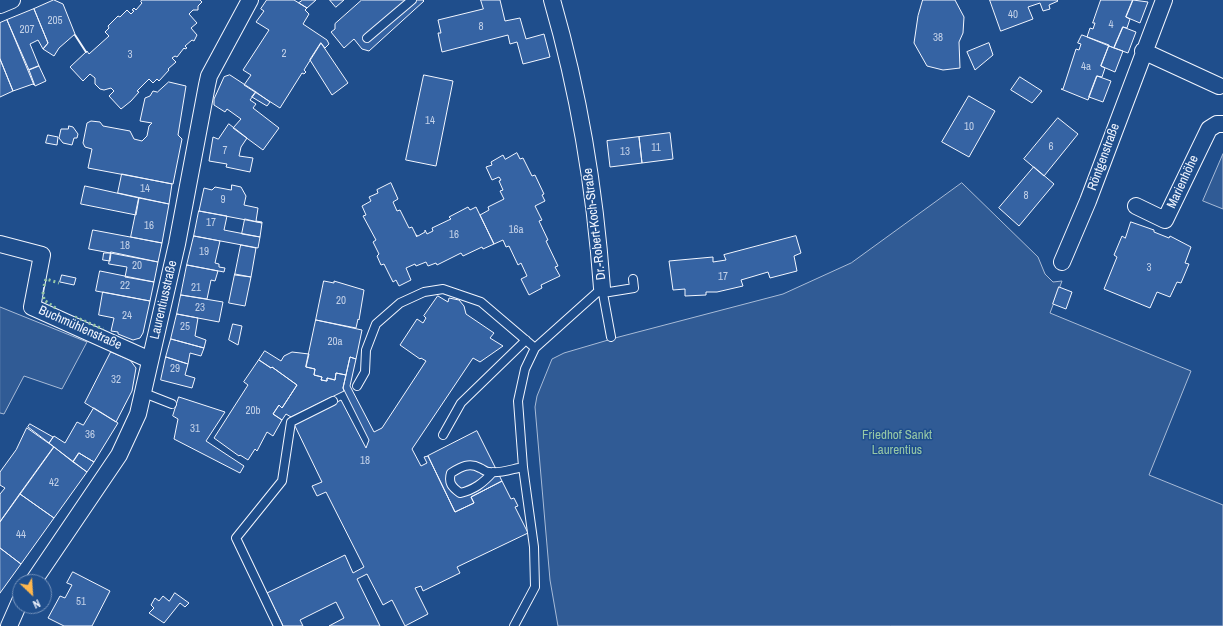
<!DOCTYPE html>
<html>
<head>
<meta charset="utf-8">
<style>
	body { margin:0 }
	#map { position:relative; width:1223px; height:626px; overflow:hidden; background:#1f4e8c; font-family:"Archivo Narrow",sans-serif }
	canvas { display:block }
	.north { position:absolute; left:12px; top:574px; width:40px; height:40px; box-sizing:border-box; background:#1f4e8c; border:1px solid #7391ba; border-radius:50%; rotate:155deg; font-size:11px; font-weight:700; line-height:16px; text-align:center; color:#f2f6ff }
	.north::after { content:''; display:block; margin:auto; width:14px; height:18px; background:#ffb74d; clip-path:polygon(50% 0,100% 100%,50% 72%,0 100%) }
</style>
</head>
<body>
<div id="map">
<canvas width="1223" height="626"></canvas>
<div class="north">N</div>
</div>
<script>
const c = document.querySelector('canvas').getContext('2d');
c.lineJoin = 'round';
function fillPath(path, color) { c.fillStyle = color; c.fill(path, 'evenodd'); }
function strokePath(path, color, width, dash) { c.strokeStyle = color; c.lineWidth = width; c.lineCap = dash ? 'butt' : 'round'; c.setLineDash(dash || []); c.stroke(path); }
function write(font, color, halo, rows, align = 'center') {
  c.font = font + ' "Archivo Narrow",sans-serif'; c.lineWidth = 3; c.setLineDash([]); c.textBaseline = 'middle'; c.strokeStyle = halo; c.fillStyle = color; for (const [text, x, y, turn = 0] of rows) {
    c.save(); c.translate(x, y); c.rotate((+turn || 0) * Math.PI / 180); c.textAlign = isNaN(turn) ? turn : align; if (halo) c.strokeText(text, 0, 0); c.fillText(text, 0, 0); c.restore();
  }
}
const green = new Path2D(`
	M1223,154v55l-20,-8z
	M962,183l76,74 7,17 8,8 9,-1 -12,32 141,58 -42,104 74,30v121h-665l-8,-46 -15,-173 2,-11 15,-37 12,-6 51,-15 168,-44 68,-31z
	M0,307l87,35 -25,47 -38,-13 -20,38 -4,-1z`);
fillPath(green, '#305b95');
strokePath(green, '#a8bbd7', 1);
const building = new Path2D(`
	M54,0l9,4 12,30 -16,14 -5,8 -11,-7 5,-6 -14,-34z
	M142,0h58l2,2 -4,4v4h-5l-4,4 8,9 -6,5 6,7 -3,6 -2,-1 -7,6 2,2 -2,1 -1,-1 -7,9 -2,-1 -3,2 4,4 -8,7 1,1 -10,11 -2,-2 -4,4 -4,-4 -12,12 2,1 -8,9 -10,8 -12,-13 5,-5 -3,-3 -7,2 -4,-1 -5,-5v-6l-5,-4 -7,7 -13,-14 17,-16 2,3 20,-18 -4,-4 4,-4 -1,-2 10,-10 2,1 7,-7 4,4 3,-3 -2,-1 2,-2 2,2 6,-7 -1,-1z
	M267,0h27l13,8 -2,2 4,4 -6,10 24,16 2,4 -4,4 -4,-5 -17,27 2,2 -2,2 -2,-1 -22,35 -36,-23 7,-10 -8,-5 26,-40 -13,-8 8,-11 -3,-2z
	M303,0h13l-9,8 -8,-5z
	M330,0h14l-8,7z
	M362,0h61l1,1 -55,50 -7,-2 -8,-10 -10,9 -13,-16 4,-3v-5z
	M481,0h19l5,21 15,-3 6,21 18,-5 6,23 -27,7 -6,-22 -7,2 -2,-9 -66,17 -4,-19h3l-3,-13 45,-11z
	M923,0h32l9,17 -1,16 -4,9 1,26 -17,2 -16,-4 -13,-23 4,-27z
	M990,0h67l1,1 -9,4 1,4 -7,2 -3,-8 -12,4 5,12 -32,12z
	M1101,0h32l-7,17 4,2 -3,9 -4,-1 -9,21 -27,-11 3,-9 3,1 2,-6h-2z
	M1133,0l15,2 -8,21 -14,-6z
	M34,9l14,34 -5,6 -5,-9 -8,4 9,22 -10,4 -22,-50z
	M7,20l27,65 -1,-1 -20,7 -13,-32v-36z
	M1123,27l13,5 -8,21 -14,-5z
	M1082,35l27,10 -8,21 4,2 -3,9 -5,-1 -9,24 -27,-11h2l13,-40 3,1 2,-6 -3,-1z
	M321,43l27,40 -16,12 -22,-35z
	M989,43l4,12 -18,15 -8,-18z
	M1109,46l14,5 -8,21 -14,-6z
	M0,59l13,32 -13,6z
	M39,66l7,15 -11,5 -6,-16z
	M230,75l26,17 -6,8 6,4 -3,4 26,20 -16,22 -30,-22 8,-9 -14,-10 -2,3 -11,-7v-6l10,-22z
	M424,75l29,6 -17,85 -30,-6z
	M1097,76l14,5 -8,21 -14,-5z
	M1020,77l22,14 -10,12 -21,-13z
	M169,82l17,4 -8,49 4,4 -9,45 -85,-16 4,-19 -7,-2 -2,-4 4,-20 4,-2 9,1 3,4 27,5 4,8 8,2 5,-5 2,-10 3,-3 -12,-2 5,-23 5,-2 3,-5 4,1z
	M256,92l14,10 -3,4 -15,-9z
	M969,96l26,15 -26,46 -27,-15z
	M1058,118l20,16 -34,42 -20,-17z
	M229,124l18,14 -6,9 -2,9 14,2 -3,14 -24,-5 1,-3 -18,-3 4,-24 5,2z
	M69,126l4,1 5,7 -1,4h-3l-2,7 -9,-2 -4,-5 2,-9h7z
	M670,133l3,26 -31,4 -3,-26z
	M48,135l10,2 -1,8 -11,-2z
	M639,137l3,26 -32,4 -3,-26z
	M517,153l3,6 3,-1 9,18 3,-1 9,19 -2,1 3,6 -10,5 7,14 -3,1 9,19 -2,1 12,25 -3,1 5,9 -19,9 1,3 -13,7 -8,-16 6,-3 -6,-13 -3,2 -9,-19 -3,1 -3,-7 -9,4 -14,-29 9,-5 -1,-3 16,-8 -4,-8 3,-1 -4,-9 2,-1 -2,-3 -7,3 -6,-13 6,-2 -1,-3 12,-7 2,4z
	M1034,167l20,17 -35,42 -20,-18z
	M122,174l50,10 -3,20 -51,-11z
	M391,183l7,16 -5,3 4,9 3,-1 9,18 3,-1 5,10 -1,-2 2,1 7,-4v-2l2,4 6,-3 -1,-3 19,-9 -2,-2 19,-10 2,3 6,-3 18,37 -11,5 -1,-2 -19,9 -2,-3 -24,12 -1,-2 -8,3 -2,-4 -10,4 -1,-2 -9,4 5,12 -12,6 -3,-6 -3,2 -9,-18 -3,1 -4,-9 2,-2 -6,-12 3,-2 -13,-24 3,-1 -4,-9 9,-5 -2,-4 9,-4 -1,-3z
	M232,185l9,2 5,9 -2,9 14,3 -2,13 6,1v1l-63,-12 5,-23 8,2 3,-3 16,3z
	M85,186l54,12 -3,17 -55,-11z
	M139,198l30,6 -7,39 -31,-6z
	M199,211l28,5 -3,14 36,7 -2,11 -64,-12z
	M245,219l17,4 -2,14 -18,-3z
	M1131,222l23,8v2l15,6 1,-2 21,11 -6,16 4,1 -8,19 -4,-1 -7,15 -13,-5 -7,16 -46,-19 13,-32 -3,-2 8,-19 3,2z
	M93,230l69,13 -4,19 -69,-13z
	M194,236l26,5 -5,22 4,1v3l6,1 -1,4 -37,-7z
	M796,236l5,17 -7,3 3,15 -27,7 -2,-6 -27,8 2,6 -26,6h-11v3l-21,1v-7l-12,1 -4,-29 44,-4v5l13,-2 -2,-5z
	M241,245l15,3 -5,29 -16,-2z
	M111,252l47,10 -4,20 -29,-5 2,-10 -18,-3z
	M104,253h7l-1,8 -7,-1z
	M187,265l31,6 -3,10 -4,-1 -4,19 -26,-4z
	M100,271l54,11 -4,19 -54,-10z
	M235,274l16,3 -6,29 -16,-3z
	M62,275l14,3 -2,7 -14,-3z
	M324,281l10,2v-2l30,9 -5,30 -1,-1 -2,9 -40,-8z
	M1059,287l13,5 -6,17 -13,-5z
	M103,292l47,9 -7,32 -3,5 -7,2 -15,-6v-2l-7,-1 3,-13 -15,-3z
	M181,295l42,7 -4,20 -42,-8z
	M438,296l10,6 1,-4 10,2 5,6 2,8 28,19 -4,5 13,8 -23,16 -7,-4 -61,91 9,17 6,-3 -3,-6 4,-1 27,56 19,-9 -3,-6 31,-16 9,18 3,-1 4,8 -3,1 13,26 -71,34 3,6 -37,18 -2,-5 -6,2 13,26 -23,12 -13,-26 -9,5 -16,-31 -10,5 23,47h-51l15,-8 -8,-16 -36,18 3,6h-20l-16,-33 78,-38 8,18 11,-6 -38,-75 -9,4 -5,-10 10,-4 -28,-58 47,-24 25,48 3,-8 -26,-52 7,-31 6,2 -6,27 24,46 8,-4 44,-67 -5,-3 -1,1 -20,-14 17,-26 6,4 3,-5 -2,-2z
	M177,314l21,4 -3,18 11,4 -2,8 -33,-9z
	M316,320l46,10 -6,29 -6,-2 -4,18 -10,-2 -1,7 -8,-2v3l-6,-1 1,-3 -8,-2 1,-6 -9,-2z
	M233,324l9,2 -4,19 -9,-5z
	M171,339l33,9 -3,8 -11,-3 -2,11 -22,-7z
	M265,351l16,10 3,-5 8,-4 17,2 -3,13 9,2 -1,6 8,2 -1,3 6,1v-3l8,2 1,-7 10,2 -3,13 1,3 -53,26 -5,-3 -4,6 -9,-6 6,-9 3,3 15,-23 -25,-18 -1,1 -12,-8z
	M111,352l19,8 6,8 -4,23 -16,31 -31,-19z
	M166,357l22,7 -3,11 10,3 -3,10 -31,-8z
	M259,360l12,8 1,-1 25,18 -15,23 -3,-3 -6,9 9,6 -9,16 -6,-4 -10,19 -2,-2 -7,11 -8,-5 -1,1 -25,-18 34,-53 -4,-3z
	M179,397l46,15 -19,29 38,25 -4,7 -66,-34 4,-20 -5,-3z
	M94,408l24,15 -24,39 -15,-9 -6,9 -24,-19 5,-7 11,7 12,-21 6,3z
	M30,424l23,13 -4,6 -21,-16z
	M27,428l27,19 -54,75v-28l5,-6 -5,-3v-13l16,-22z
	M477,431l25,50 -31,16 3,6 -19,9 -27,-56z
	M54,447l33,25 -33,46 -34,-24z
	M79,453l15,9 -7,10 -14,-10z
	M20,494l34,24 -33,46 -21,-16v-26z
	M0,548l21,16 -21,29z
	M73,572l37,19 -18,35h-28l-16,-8 12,-22 5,2 7,-13 -5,-2z
	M175,593l14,10 -4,4 -5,-4 -16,20 -15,-10 5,-5 -3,-3 4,-7 4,3 4,-5 6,5z`);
fillPath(building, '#3563a3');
strokePath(building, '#f2f6ff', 1);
const lane = new Path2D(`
	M367,38l45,-38
	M602,288l9,49
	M603,293l31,-5 -1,-9
	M357,386l8,-14 1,-22 10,-26 24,-21 24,-11 19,-3 38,13 54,46
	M144,393l28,11
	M443,435l18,-32 65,-63
	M493,472c-10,11 -19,18 -33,21 -8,-6 -12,-10 -9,-20 10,-6 18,-11 29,-5 3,1 5,4 9,4 11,2 23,-3 34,-5
	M278,626l-42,-88 46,-57 9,-59 42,-21
	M514,626l21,-39 -1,-40 -11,-80 -5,-66 7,-32 10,-21 67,-60`);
const street = new Path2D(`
	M552,0c27,93 43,191 50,288
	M0,5l12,-5
	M1143,51l76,35
	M1136,206l29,14 44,-91 8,-5h6
	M0,244l42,11 -10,52 118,53
	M1062,262l26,-61 76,-201
	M33,582l86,-127 19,-41 39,-170 30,-159 2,-9 41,-76
	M9,626l11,-25`);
strokePath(lane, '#f2f6ff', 10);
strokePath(street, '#f2f6ff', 18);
strokePath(lane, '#1f4e8c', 8);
strokePath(street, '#1f4e8c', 16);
strokePath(new Path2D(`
	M44,286l2,-7 13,4
	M43,292l1,8 13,9
	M75,317l28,12`), '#97c8a6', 3, [2, 3]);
strokePath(new Path2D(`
	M43,292l1,-6`), '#f2f6ff', 1, [5, 2]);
strokePath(new Path2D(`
	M75,35l11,17`), '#f2f6ff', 2);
write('11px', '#c3d1e8', null, [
	["40",1013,15],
	["205",55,21],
	["4",1111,25],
	["8",481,27],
	["207",27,30],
	["38",938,38],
	["2",284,54],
	["3",130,55],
	["4a",1086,67],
	["14",430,121],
	["10",969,127],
	["6",1051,147],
	["11",656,148],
	["7",225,151],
	["13",625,152],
	["14",145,189],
	["8",1026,196],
	["9",223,200],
	["17",211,223],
	["16",149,226],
	["16a",516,230],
	["16",454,235],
	["18",125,246],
	["19",204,252],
	["20",137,266],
	["3",1149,268],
	["17",723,277],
	["22",125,286],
	["21",196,288],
	["20",341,301],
	["23",200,308],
	["24",127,316],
	["25",185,327],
	["20a",335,342],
	["29",175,369],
	["32",116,380],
	["20b",253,411],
	["31",195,429],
	["36",90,435],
	["18",365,461],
	["42",54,483],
	["44",21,535],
	["51",81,602]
]);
write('13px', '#f2f6ff', '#1f4e8c', [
	["Röntgenstraße",1104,157,-70],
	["Marienhöhe",1183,182,-65],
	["Dr.-Robert-Koch-Straße",595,224,-97],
	["Laurentiusstraße",164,300,-77],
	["Buchmühlenstraße",80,328,24]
]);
write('13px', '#97c8a6', '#1f4e8c', [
	["Friedhof Sankt",897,436],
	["Laurentius",897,451]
]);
</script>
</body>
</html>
